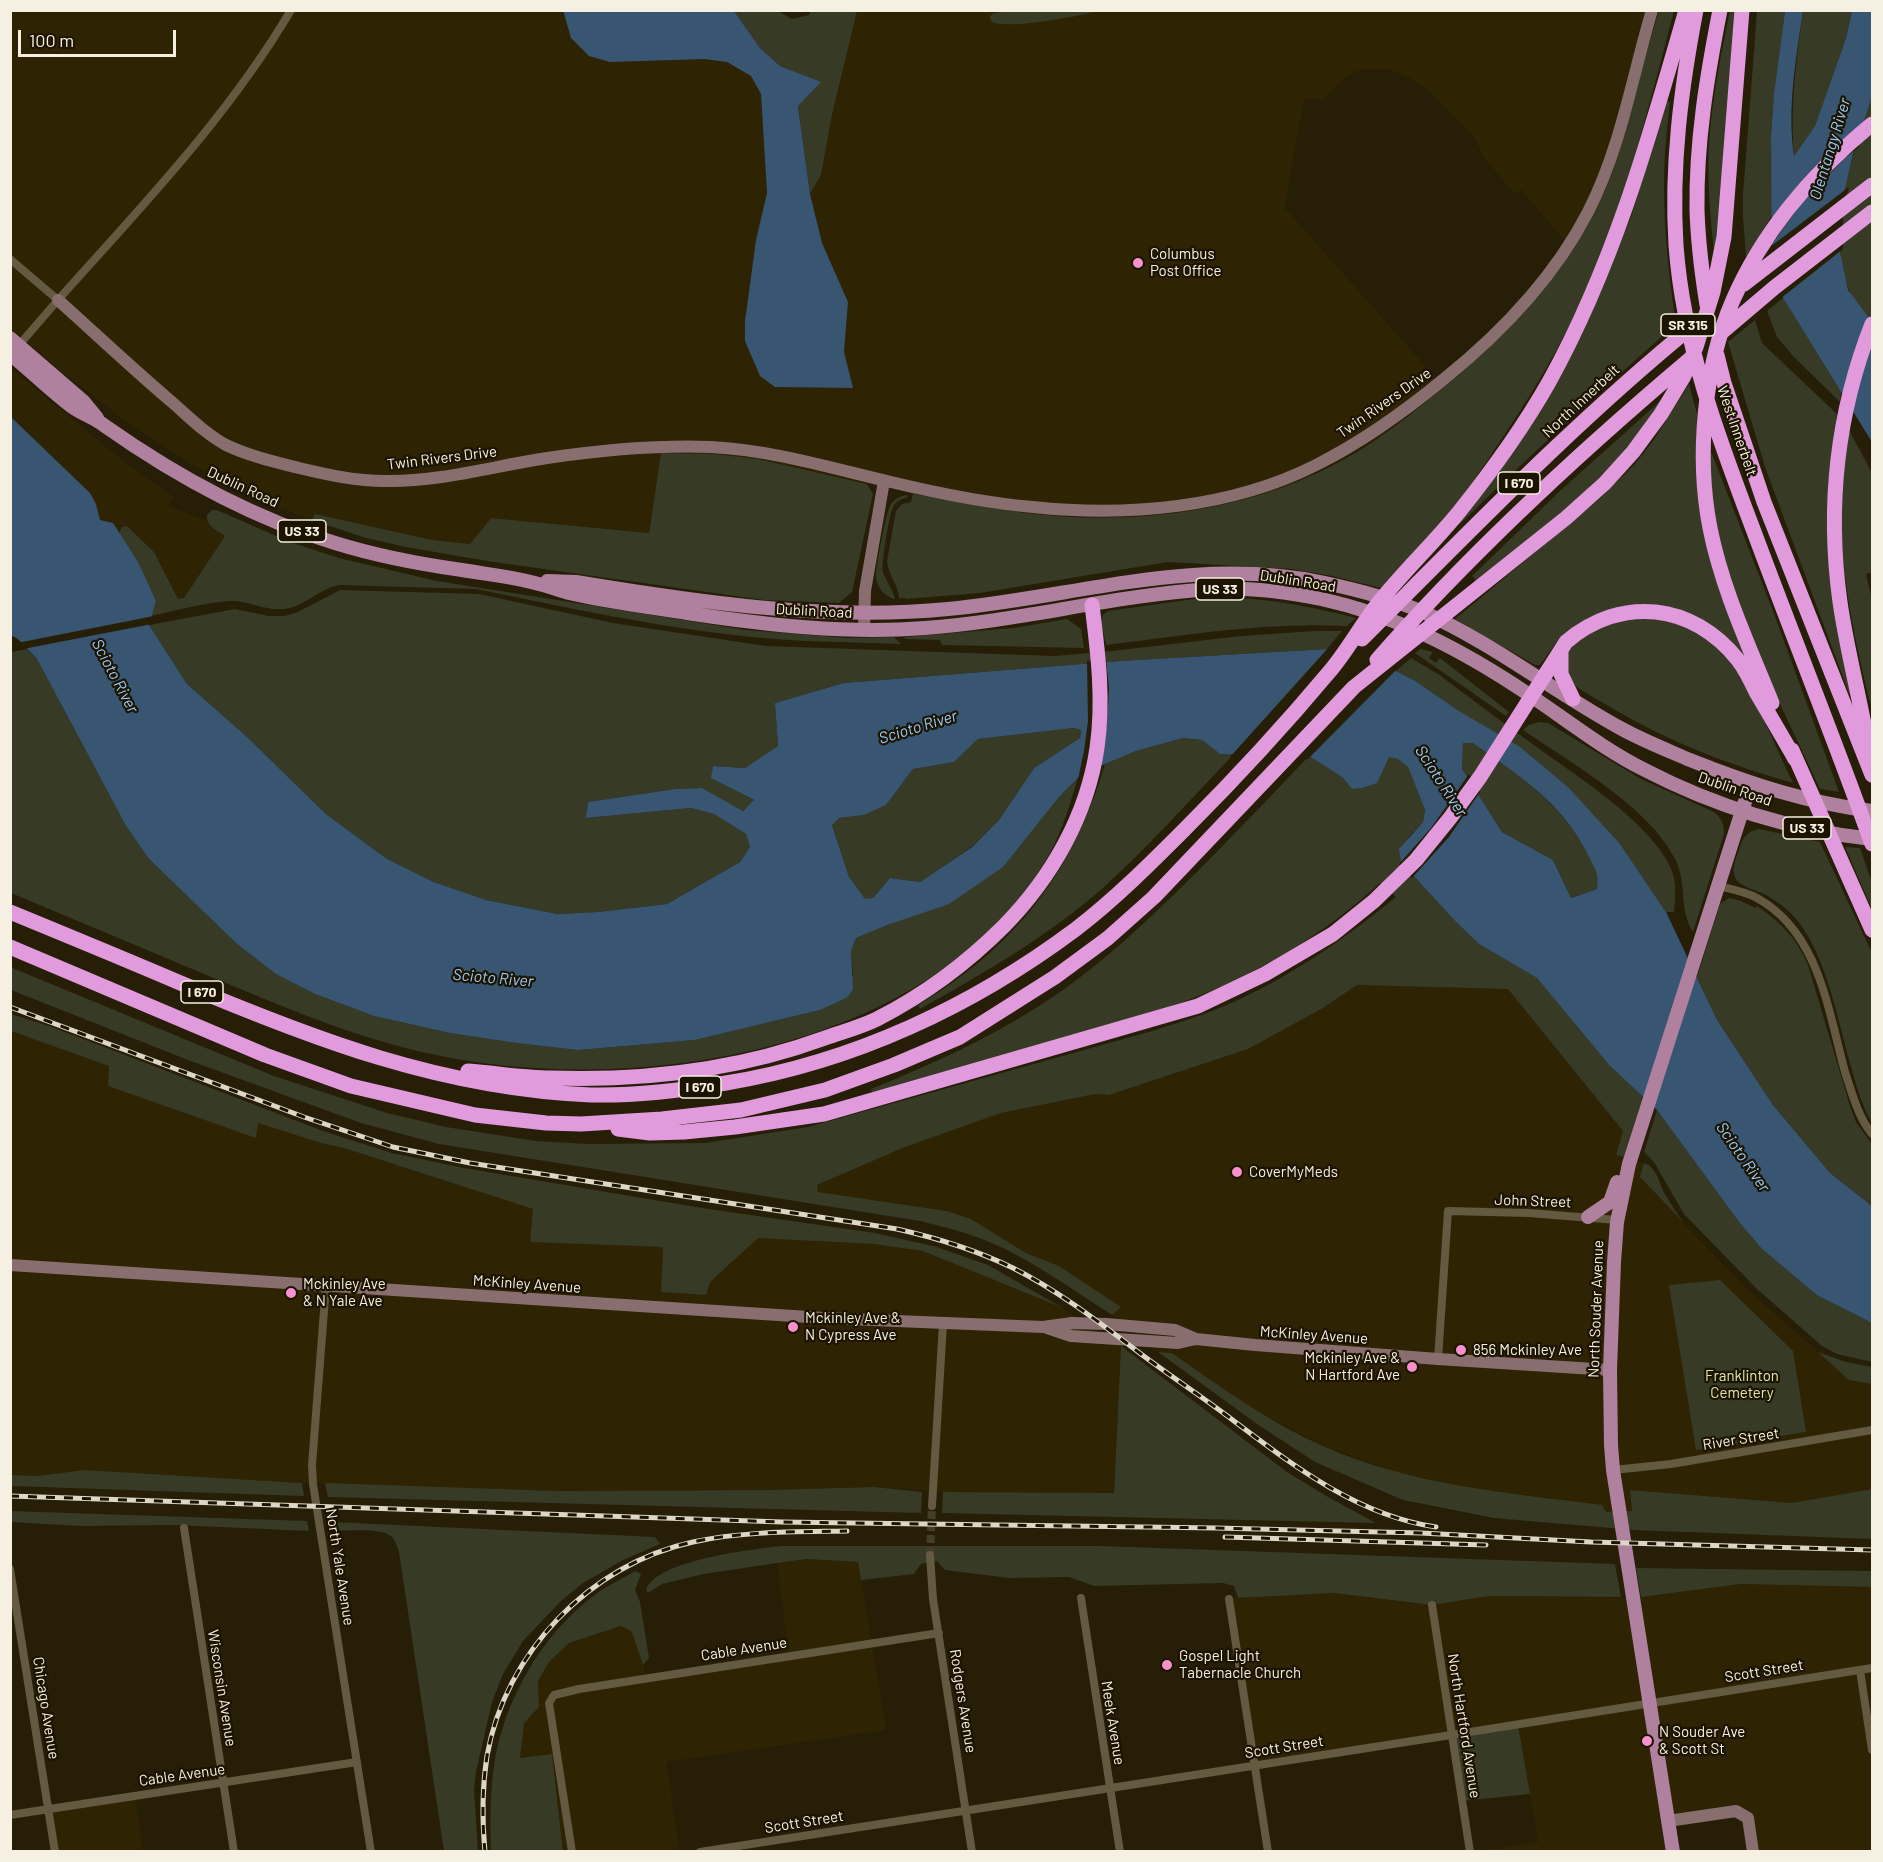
<!DOCTYPE html>
<html>
<head>
<meta charset="utf-8">
<style>
	body { margin:0 }
	#map { position:relative; width:1883px; height:1862px; overflow:hidden; background:#261e06; font-family:Barlow,sans-serif }
	canvas { display:block }
	.frame { position:absolute; inset:0; border:12px solid #f5f0e2; pointer-events:none }
	.scale { position:absolute; left:18px; top:30px; width:158px; height:27px; box-sizing:border-box; border:3px solid #f5f0e2; border-top:0; padding-left:8px; font-size:18px; line-height:21px; white-space:nowrap; color:#f5f0e2; -webkit-text-stroke:4px #1c1400; paint-order:stroke }
</style>
</head>
<body>
<div id="map">
<canvas width="1883" height="1862"></canvas>
<div class="frame"></div>
<div class="scale">100 m</div>
</div>
<script>
const c = document.querySelector('canvas').getContext('2d');
c.lineJoin = 'round';
function fillPath(path, color) { c.fillStyle = color; c.fill(path, 'evenodd'); }
function strokePath(path, color, width, dash) { c.strokeStyle = color; c.lineWidth = width; c.lineCap = dash ? 'butt' : 'round'; c.setLineDash(dash || []); c.stroke(path); }
function write(font, color, halo, rows, align = 'center') {
  c.font = font + ' Barlow,sans-serif'; c.lineWidth = 4.5; c.setLineDash([]); c.textBaseline = 'middle'; c.strokeStyle = halo; c.fillStyle = color; for (const [text, x, y, turn = 0] of rows) {
    c.save(); c.translate(x, y); c.rotate((+turn || 0) * Math.PI / 180); c.textAlign = isNaN(turn) ? turn : align; if (halo) c.strokeText(text, 0, 0); c.fillText(text, 0, 0); c.restore();
  }
}
fillPath(new Path2D(`
	M926,10l733,1 -35,126 -14,40 -11,27 -26,47 -51,-61 -7,4 -30,-35 -11,-22 -47,-48 -24,-15 -17,-5h-18l-14,3 -10,7 -21,21 -19,-2 -19,110 159,179 -74,56 -27,16 -35,18 -36,14 -79,20 -66,6 -70,-1 -144,-22 -155,-35 -97,-6 -12,80 -158,-15 -21,26 -38,-4 -117,-26 -3,6 -62,-24 -57,-31 -61,-39 -78,-60 -43,-38v-317h552l-1,4 142,44 23,3 24,14 10,18 6,99 -11,47 -11,81v20l15,35 42,12h50l-8,-36 4,-50 -26,-59 -12,-49 11,-19 11,-60 25,-104z
	M14,371l112,92 48,34 -5,9 37,15 5,6 14,9 -41,62 -6,1 -24,-47 -27,-26 -5,1 -3,6 -6,-10 -13,-2 -4,-17 -6,-11 -79,-77 -1,-41z
	M1357,985l151,4 115,142 -7,24 28,8 -4,14 109,114 100,88 23,5v105l-80,14 -161,-13 2,21 -27,1 -136,-24 -74,-16 -73,-26 -69,-37 -82,-56 -14,-1 -46,-37 8,-8 -61,-41 -33,-13 -55,-34 -24,-8 -130,-19v-7l88,-38 96,-34 94,-19 14,1 139,-46 75,-41z
	M11,1031l98,35 147,72 2,-15 63,20 23,5 189,61 -3,33 133,5 -2,45 49,-10 48,-44 115,6 50,7 140,57 58,38 -7,147 -171,-1 -69,-5 -105,3 -210,1 -257,-8 -218,-13 -46,6 -27,-1z
	M807,1559l51,3 28,168 -219,32 12,89h-116l-8,-78 -35,-14 3,-36 16,-16 -1,-26 11,-19 20,-19 52,-17 11,6 10,25 4,21 143,-22 -12,-93z
	M1741,1584l131,3v264h-119l-10,-37 -75,7 5,30h-192l57,-9 -20,-117 -263,40 -26,-166 105,-6 98,12 57,-9 144,2z
	M135,1796l8,55h-88l-8,-41z`), '#2e2303');
fillPath(new Path2D(`
	M734,11h44l14,8 17,-4 2,-4h46l-25,104 -11,60 -11,19 -12,-89 22,-23 -40,-16 -20,-18z
	M1009,11v-1l89,1c-18,5 -95,20 -107,10l-1,-5 4,-3z
	M1659,11h15c-22,84 -43,169 -76,251 -24,62 -58,120 -95,175 -17,26 -35,53 -55,78 -20,26 -45,49 -67,73l-49,-12 -41,-7 -123,-7 -188,31 -74,6v-1h-7c-1,-14 -11,-23 -12,-37l9,-50 6,-7 9,-2 2,-8c48,8 96,19 145,22 98,7 199,-9 285,-56 40,-22 76,-52 111,-81 58,-49 111,-105 145,-175 20,-41 29,-86 41,-130 6,-22 13,-42 19,-63z
	M1730,11h6l-21,247c-5,-38 -8,-77 -6,-115 3,-44 12,-89 21,-132z
	M1757,11h28l-11,82 -3,42 2,79 -27,44 -3,-41v-22z
	M1803,11h49l-6,27 -31,88 -21,30c-4,-51 2,-94 9,-145z
	M1872,97v225c-7,-10 -20,-22 -24,-34 -22,-63 4,-130 24,-191z
	M1666,101l4,1c-3,27 -6,55 -6,83 0,47 5,93 12,139 -74,65 -146,131 -216,200l-2,-2 117,-177 30,-63 27,-68z
	M1783,298l58,94 -1,10 -47,-46 -16,-19 -10,-26z
	M1755,320l7,23 75,71 -9,69v33l26,178 -4,2 -85,-229 -37,-125z
	M1689,384l8,30 -1,45 3,40 12,65 13,39 21,51 -3,2 -36,-33 -98,-13 -18,7 -20,13 -14,13 -16,22h-5l-80,-46 143,-119 36,-35 19,-24z
	M1667,395l-55,72 -71,64 -65,50 -4,-5 89,-86z
	M1849,430l23,43v99l-6,2 6,25v111c-20,-79 -36,-157 -30,-239 1,-14 5,-28 7,-41z
	M661,453l53,1 44,5 109,25 6,10 -21,98 -13,11 -75,-3 -277,-39 -81,-14 -40,-9 -54,-18 3,-6 117,26 38,4 21,-26 158,15z
	M1709,454h3l64,165 63,173 -19,-3 -40,-85 -55,-135 -15,-79z
	M907,495l1,2c-6,2 -12,4 -15,10 -4,9 -12,57 -10,65 3,9 9,16 12,26l-1,1c-10,-4 -16,-10 -18,-21 -1,-9 10,-66 15,-74 4,-6 10,-8 16,-9z
	M212,510h5l70,31 52,17 98,23 309,49 102,8 46,-1 7,7c-56,-2 -112,-2 -168,-9 -87,-10 -172,-29 -257,-46l-137,-4c-20,4 -35,22 -55,24 -17,2 -33,-7 -50,-8 -24,0 -59,10 -83,15l5,-15 -37,-68 3,-6 5,-1 27,26 24,47 6,-1 41,-62c-8,-6 -19,-9 -18,-21z
	M340,590l139,4 134,29 153,23 289,10 57,-5 129,-15 75,-5h26l-15,18 -207,12 -276,22 -69,20 3,43 -33,22 -32,-2 -1,12 43,23 -13,10 -40,-23 -27,1 -87,13 -1,16 104,-10 23,6 32,20 4,13 -10,15 -73,42 -69,8 -39,2 -73,-14 -52,-18 -47,-23 -61,-45 -80,-78 -59,-52 -38,-59 86,-16 34,7h15l14,-4z
	M1237,598c41,2 79,10 119,20l-9,8c-81,-4 -161,9 -241,19l-5,-23 2,-7 5,-4 86,-12z
	M1633,618c24,0 50,4 71,19 43,31 66,99 89,146 -49,-14 -97,-31 -143,-54 -24,-12 -48,-27 -72,-41 -7,-7 -9,-10 -11,-20 -1,-3 -3,-6 -2,-9 1,-22 50,-37 68,-41z
	M1067,619l14,10 3,19 -142,-3 -2,-5 -35,-1 -1,-2 109,-9z
	M27,649l10,10 89,167 23,33 87,84 41,31 38,20 59,22 76,17 66,10 62,7 117,-10 125,-30 33,-35 -2,-24 5,-13 34,-14 168,-126 20,-20c-8,25 -15,52 -28,75 -112,201 -423,247 -628,199 -74,-17 -143,-47 -213,-76 -66,-28 -132,-55 -198,-83v-241z
	M1421,649l12,3 -4,6 7,5 4,-5 69,54 -3,4 -91,-63z
	M1411,658l27,16c33,25 66,49 100,74 39,28 116,77 134,123 5,13 3,27 2,41h-8l-46,-68 -161,-133 -45,-31 -18,-9z
	M1540,722l8,1 93,56 73,33c8,7 10,12 10,22l-31,98c-14,-22 -6,-47 -17,-71 -25,-53 -105,-98 -153,-131l6,-5z
	M1074,728l7,2 -1,8 -46,30 -35,52 -28,27 -51,35 -30,-4 -17,20 -8,2 -16,-23 -17,-53 7,-6 25,-3 22,-10 27,-36 41,-7 24,-23z
	M1183,738l19,2 18,14h14c-43,45 -85,92 -131,134 -56,49 -119,85 -183,121l-2,-4c16,-10 32,-20 46,-31 72,-54 116,-125 141,-210l31,-13z
	M1463,743h10c46,33 88,59 115,112 7,14 11,19 9,34l-26,9 -18,-38 -51,-28 -40,-63z
	M1309,756l33,21 10,12 11,-1 13,-5 12,-27 10,3 10,8 17,43 -2,12 -15,16 -7,24 55,60 23,22 58,34 72,87 34,32 -19,60 -8,-2 7,-24 -115,-142 -151,-4 -34,23 -75,41 -139,46 -14,-1 -94,19 -96,34 -88,38 1,7 129,19 24,8 55,34 33,13 62,41 -9,8c-39,-25 -77,-53 -120,-72 -23,-10 -48,-16 -72,-22l-481,-77 -78,-21 -173,-63 -177,-70 -1,-23 264,109 113,37 59,14 90,14 52,3 117,-1 103,-16 344,-96c29,-9 58,-18 86,-31 58,-27 109,-63 158,-103l-16,-14c-58,53 -124,92 -197,119 -39,14 -79,24 -118,35 -64,19 -129,38 -193,56l-1,-4c59,-24 117,-50 171,-85 58,-37 107,-85 156,-133 37,-38 74,-76 111,-115z
	M1759,829l61,13 52,111v170c-11,-19 -16,-39 -22,-60 -13,-45 -21,-95 -47,-135 -9,-14 -23,-25 -37,-33 -9,-5 -27,-8 -31,-18 -4,-8 1,-19 4,-27 3,-12 7,-18 20,-21z
	M1845,847l15,1 12,35v26z
	M1729,898l9,2 18,8 1,-2c23,16 40,32 51,59l42,141 6,16 16,22v62l-42,-33 -57,-68 -56,-85 -20,-43 23,-73z
	M11,1014l41,13 271,104 69,22 72,15 238,40 173,25 62,14 51,18 75,43 -140,-57 -50,-7 -115,-6 -48,44 -4,13 -45,-3 2,-45 -133,-5 3,-33 -189,-61 -23,-5 -63,-20 -2,15 -148,-52 1,-20 -98,-35z
	M1657,1110l82,112 23,27 56,47 54,27v39l-35,-8 -15,-8 -65,-57 -73,-75 -30,-52 -10,-10z
	M1644,1163c13,4 15,20 21,31 6,10 12,20 19,29l-44,-46z
	M1720,1280l73,71 13,81 -110,18 -27,-165z
	M1121,1346l166,126 41,25 48,26 -434,-10 1,-21 171,1z
	M1158,1352l14,1c49,34 97,69 151,93 88,39 184,47 279,59l4,7 26,-1 -2,-21 162,13 80,-14v50l-238,-9 -140,-12 -91,-18 -88,-38 -58,-38z
	M1818,1352l28,10 26,5v17l-23,-4z
	M84,1470l218,13 2,13 -293,-10v-11l27,1z
	M325,1483l234,8 210,-1 105,-3 48,5 -1,21 -593,-16z
	M10,1511l297,10 2,10 -135,-6 -93,1 -70,-4z
	M332,1522l323,15 5,7 -37,16 -40,23 -22,18 -38,40 -20,33 -11,28 -16,70 -2,18 4,61h-34l-45,-299c-2,-6 -4,-14 -10,-17 -10,-7 -44,-4 -57,-4z
	M780,1546h320l515,18 6,33 -132,-1 -57,9 -98,-12 -96,5 -4,-12 -11,-3 -129,3 -25,-9 -60,1 -64,-8 -8,-9 -16,3 -7,10 -53,6 -3,-18 -51,-3 -30,4 -73,11 -42,10 -14,9 -2,-3c10,-30 104,-40 134,-44z
	M1636,1568l236,3v16l-131,-3 -100,13z
	M635,1571l6,3 -6,16 5,12 9,56 -6,7 -11,-33 -11,-6 -52,17 -20,19 -11,19 1,26 -15,16 -4,35 32,-4 11,97h-72c-1,-26 -1,-51 2,-78 8,-68 47,-138 103,-179 12,-9 26,-15 39,-23z
	M1518,1725l12,69 -68,7 -11,-66z`), '#373a25');
fillPath(new Path2D(`
	M563,10l171,1 26,37 20,18 41,16 -23,24 12,88 12,49 26,59 -4,50 9,36 -78,-1 -15,-11 -15,-35v-20l11,-81 11,-47 -6,-99 -10,-18 -24,-14 -23,-3 -94,3 -21,-6 -18,-18z
	M1785,11h18c-7,47 -16,97 -9,145l21,-30 31,-88 6,-27h20v86l-19,57 -13,56v42l8,38 24,32v120l-89,-144 -11,-36 -1,-127 3,-42z
	M10,416l80,77 6,11 4,16 13,3 25,39 18,39 -7,24 38,59 59,52 80,78 61,45 47,23 52,18 72,14 40,-2 69,-8 73,-42 10,-15 -4,-13 -32,-20 -23,-6 -105,10 2,-16 87,-13 27,-1 41,23 11,-11 -43,-22 2,-12 32,2 33,-22 -3,-43 69,-20 276,-22 207,-12 39,8 30,14 18,9 45,31 61,36 49,41 51,56 46,68 51,108 56,85 57,68 42,33v117l-54,-27 -56,-47 -23,-27 -82,-112 -48,-45 -72,-87 -58,-34 -23,-22 -55,-60 -2,-13 24,-27 2,-12 -17,-43 -10,-8 -9,-2 -12,26 -14,5 -11,1 -10,-12 -33,-21 -89,-2 -18,-14 -19,-2 -47,13 -31,13 -27,14 -20,20 -55,69 -54,37 -59,20 -34,14 -5,13 2,38 -5,8 -28,13 -125,30 -117,10 -62,-7 -66,-10 -76,-17 -59,-22 -39,-20 -40,-31 -87,-84 -23,-33 -89,-167 -19,-20 -7,-4zM1074,728l7,2 -1,8 -46,30 -35,52 -27,27 -52,35 -30,-4 -17,20 -8,1 -16,-22 -17,-52 7,-7 25,-3 22,-10 27,-36 41,-7 24,-23zM1463,743h10c47,34 88,58 115,112 7,15 11,17 9,34l-26,9 -18,-38 -51,-28 -40,-63z`), '#385671');
fillPath(new Path2D(`
	M1868,120l-9,27 -15,12 -41,42 -33,46 79,-60 -6,23v39l-63,50 -11,-37 1,-39 16,-24 27,-31 28,-27z
	M154,616l-2,8 -129,25 -6,-6z
	M1329,647l37,8 32,13 -90,91 -78,-2z
	M1106,659l3,30 -2,35 -7,45 -23,15 7,-33 4,-30 -1,-60z
	M1469,774l11,18 -31,45 -37,41 -13,-14 32,-36z`), '#261e06');
strokePath(new Path2D(`
	M930,1555l2,-49`), '#453e27', 8, [8, 4]);
strokePath(new Path2D(`
	M10,259l48,41 -39,45
	M58,300c82,-92 170,-183 233,-290
	M1718,886c13,3 28,6 39,12 62,34 71,112 88,174 7,21 13,45 27,62
	M326,1285l-14,180 1,19 58,368
	M1438,1359l10,-148 81,2 88,7
	M1613,1470l58,-6 201,-34
	M932,1506l11,-182
	M184,1528l50,324
	M930,1555l3,44 39,253
	M10,1569l45,283
	M1081,1598l39,254
	M1229,1599l39,253
	M1432,1605l38,247
	M1860,1670l12,80
	M10,1815l347,-53
	M572,1852l-23,-149 5,-8 25,-6 360,-56
	M700,1852l751,-117 421,-67`), '#635a41', 8);
strokePath(new Path2D(`
	M58,300c38,34 76,70 115,103 17,15 33,31 53,42 23,11 49,17 73,23 29,7 57,13 86,13 55,1 109,-15 162,-23 55,-8 109,-13 164,-11 61,3 120,21 180,35 46,11 94,21 142,25 94,10 198,1 283,-42 46,-23 88,-53 128,-86 57,-46 110,-101 144,-167 32,-62 44,-134 64,-202
	M864,630l1,-39 19,-110
	M10,1265l814,53 219,9 29,-4 35,1 68,6 21,9 59,6 183,14 172,11
	M1047,1328l24,8 107,7 18,-4
	M1668,1821l68,-10 12,7 5,34`), '#896e70', 12);
strokePath(new Path2D(`
	M10,338l73,63 14,17
	M10,354c21,17 40,36 61,52 11,8 24,12 34,20 71,50 147,92 230,117 42,13 84,21 127,27 23,4 46,6 69,12 13,3 25,7 38,11 39,9 79,14 118,20 79,12 158,21 238,15 96,-7 190,-33 287,-39 35,-2 74,3 109,10 75,16 143,52 207,95 39,26 75,55 117,76 69,36 149,61 227,69
	M547,581l29,1c121,20 249,39 372,27 128,-12 247,-54 377,-26 33,7 67,16 98,29 70,31 131,80 199,117 22,12 45,21 68,31 60,24 118,43 182,51
	M1588,1217l22,-15 7,-20
	M1673,1852l-60,-382 -2,-25 -1,-75 4,-108 3,-40 12,-58 122,-381`), '#af819e', 14);
strokePath(new Path2D(`
	M1696,10c-15,78 -25,156 -20,235 7,99 42,192 77,284 39,105 81,209 119,315
	M1744,284l128,-99
	M1707,305c-5,-31 -9,-63 -10,-95 -1,-68 10,-134 23,-200
	M1722,332l53,-45 97,-75
	M1717,355l7,28 40,119 108,273
	M1362,639c108,-108 215,-219 333,-315
	M1561,651v23l12,25
	M1377,660c95,-109 203,-208 313,-301
	M1772,703c-23,-57 -50,-114 -62,-175 -14,-72 -6,-161 23,-228 30,-69 82,-129 139,-176
	M1868,746c-8,-48 -21,-95 -28,-144 -13,-94 -3,-189 32,-278
	M1792,750l80,180
	M10,912c56,23 112,46 168,70 135,57 264,107 413,113 43,1 93,-5 135,-12 128,-21 247,-77 350,-154 39,-30 74,-65 108,-99 51,-51 100,-104 146,-159 17,-20 30,-44 46,-65 26,-33 56,-61 83,-94 32,-40 64,-84 90,-130 65,-118 100,-243 137,-372
	M10,947l255,108 86,31 124,29 71,8 35,1 81,-5 79,-9 84,-20 69,-25 66,-28 95,-60 53,-39 46,-41 200,-210 212,-169 39,-35 28,-31 28,-38 23,-38 12,-29 17,-55 11,-55 18,-227
	M468,1071c28,2 56,7 83,7 93,3 187,-8 274,-40 17,-6 36,-11 52,-19 47,-24 90,-56 127,-93 47,-48 83,-110 93,-178 7,-48 1,-95 -5,-143
	M618,1129l32,4 34,-1 51,-5 89,-13 374,-108 67,-32 68,-40 41,-33 42,-41 34,-42 30,-41 86,-135c55,-47 127,-39 172,18 7,9 13,21 18,32 13,22 26,44 39,67`), '#e19bdc', 15);
const rail = new Path2D(`
	M10,1007l294,110 89,30 77,16 427,66c40,9 79,21 116,39 46,23 87,55 128,86 28,21 57,40 85,61 64,48 129,100 210,112
	M10,1496l772,26 434,6 205,5 170,9 281,8
	M1225,1537l261,8
	M485,1852c-3,-32 -3,-64 2,-96 18,-103 103,-192 206,-214 50,-11 103,-10 154,-11`);
strokePath(rail, '#dcd7c7', 5);
strokePath(rail, '#1c1400', 3, [9]);
for (const [x, y, r, color] of [
	[1138,263,6,"#f790cd"],
	[1237,1172,6,"#f790cd"],
	[291,1293,6,"#f790cd"],
	[793,1327,6,"#f790cd"],
	[1461,1350,6,"#f790cd"],
	[1412,1367,6,"#f790cd"],
	[1167,1665,6,"#f790cd"],
	[1647,1741,6,"#f790cd"]
]) { const dot = new Path2D(); dot.arc(x, y, r, 0, 2 * Math.PI); c.fillStyle = color; c.fill(dot); strokePath(dot, '#1c1400', 2); }
for (const [x, y, w] of [
	[1688,325,54],
	[1519,483,42],
	[302,531,48],
	[1220,589,48],
	[1807,828,48],
	[202,992,42],
	[700,1087,42]
]) { const box = new Path2D(); box.roundRect(x - w / 2, y - 11, w, 22, 4.5); c.fillStyle = '#1c1400'; c.fill(box); strokePath(box, '#f5f0e2', 1.5); }
write('bold 14px', '#f5f0e2', null, [
	["SR 315",1688,325],
	["I 670",1519,483],
	["US 33",302,531],
	["US 33",1220,589],
	["US 33",1807,828],
	["I 670",202,992],
	["I 670",700,1087]
]);
write('15px', '#f5f0e2', '#1c1400', [
	["Columbus",1150,254],
	["Post Office",1150,271],
	["CoverMyMeds",1249,1172],
	["Mckinley Ave",303,1284],
	["& N Yale Ave",303,1301],
	["Mckinley Ave &",805,1318],
	["N Cypress Ave",805,1335],
	["856 Mckinley Ave",1473,1350],
	["Mckinley Ave &",1400,1358,"right"],
	["N Hartford Ave",1400,1375,"right"],
	["Gospel Light",1179,1656],
	["Tabernacle Church",1179,1673],
	["N Souder Ave",1659,1732],
	["& Scott St",1659,1749]
], 'left');
write('15px', '#f5f0e2', '#1c1400', [
	["North Innerbelt",1581,401,-43],
	["Twin Rivers Drive",1384,403,-35],
	["West Innerbelt",1737,431,71],
	["Twin Rivers Drive",442,458,-7],
	["Dublin Road",243,487,25],
	["Dublin Road",1298,581,9],
	["Dublin Road",814,611,3],
	["Dublin Road",1735,789,19],
	["John Street",1533,1201,2],
	["McKinley Avenue",527,1284,4],
	["North Souder Avenue",1596,1309,-88],
	["McKinley Avenue",1314,1335,4],
	["River Street",1741,1439,-9],
	["North Yale Avenue",340,1567,81],
	["Cable Avenue",744,1649,-9],
	["Scott Street",1764,1671,-9],
	["Wisconsin Avenue",222,1688,81],
	["Rodgers Avenue",963,1701,81],
	["Chicago Avenue",46,1708,81],
	["Meek Avenue",1113,1723,81],
	["North Hartford Avenue",1464,1726,81],
	["Scott Street",1284,1747,-9],
	["Cable Avenue",182,1775,-8],
	["Scott Street",804,1822,-9]
]);
write('15px', '#dfeaa7', '#1c1400', [
	["Franklinton",1742,1376],
	["Cemetery",1742,1393]
]);
write('italic 16px', '#98ccfc', '#1c1400', [
	["Olentangy River",1830,149,-73],
	["Scioto River",115,676,62],
	["Scioto River",918,727,-17],
	["Scioto River",1441,781,57],
	["Scioto River",493,978,5],
	["Scioto River",1743,1157,55]
]);
</script>
</body>
</html>
